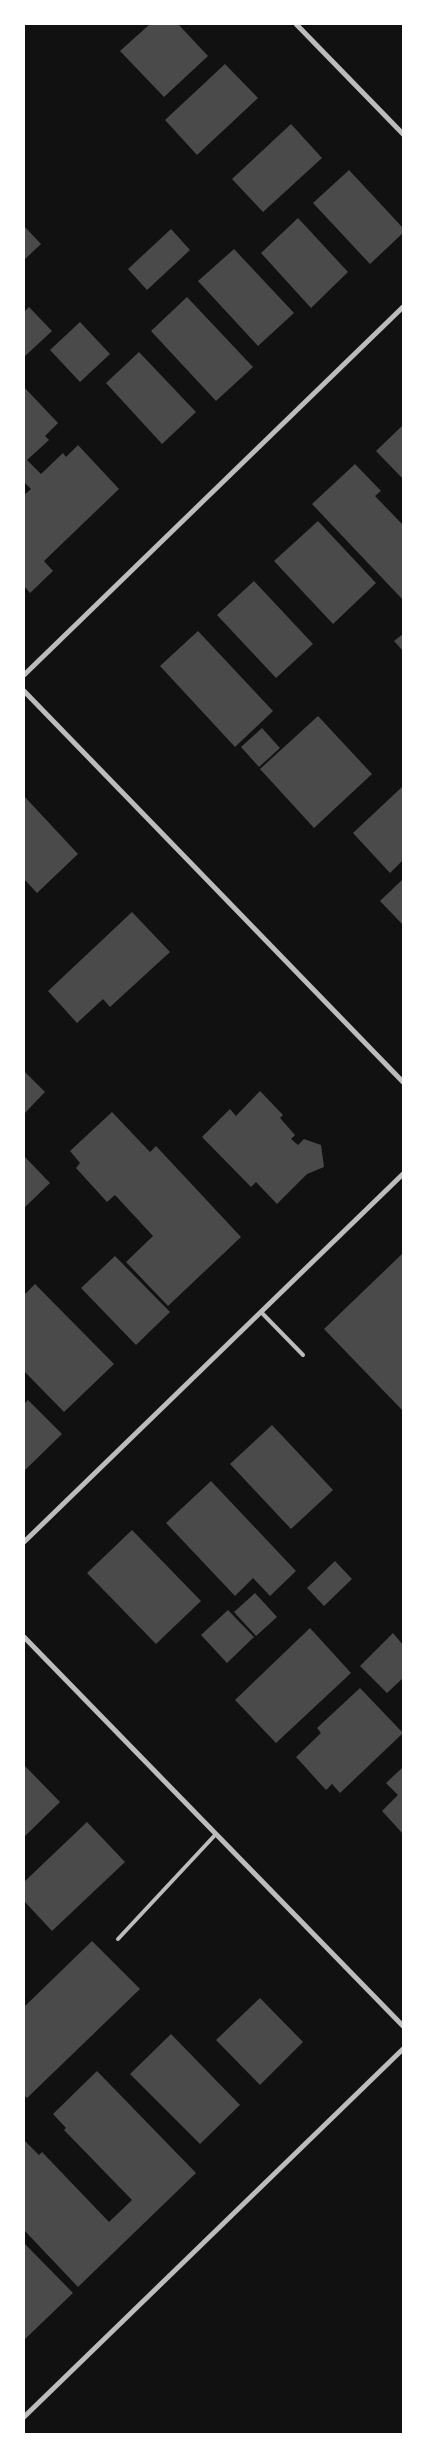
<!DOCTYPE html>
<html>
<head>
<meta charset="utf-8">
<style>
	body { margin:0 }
	#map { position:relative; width:427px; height:2458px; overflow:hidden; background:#111; font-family:Manrope,sans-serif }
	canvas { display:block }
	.frame { position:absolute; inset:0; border:25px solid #fff; pointer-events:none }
</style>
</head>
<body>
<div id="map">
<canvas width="427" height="2458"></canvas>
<div class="frame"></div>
</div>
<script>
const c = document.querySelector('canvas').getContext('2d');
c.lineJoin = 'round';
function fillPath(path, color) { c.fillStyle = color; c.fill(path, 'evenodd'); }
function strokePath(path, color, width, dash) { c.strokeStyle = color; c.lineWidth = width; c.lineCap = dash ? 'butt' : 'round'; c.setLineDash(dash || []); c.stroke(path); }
fillPath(new Path2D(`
	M150,24h28l30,32 -44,41 -44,-46z
	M225,64l33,34 -61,57 -32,-35z
	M291,124l31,34 -59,54 -31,-33z
	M349,170l54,58v5l-33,31 -57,-61z
	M298,218l50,54 -37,36 -50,-55z
	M24,226l17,18 -17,16z
	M171,229l19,21 -43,40 -19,-21z
	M234,249l60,64 -36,33 -60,-65z
	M187,297l66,70 -37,34 -65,-70z
	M29,307l23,24 -28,26v-45z
	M80,322l30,32 -30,28 -30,-32z
	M139,352l57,60 -34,32 -56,-61z
	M24,387l34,36 -13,13 4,4 -22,20 14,14 22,-21 3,4 12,-12 41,44 -75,72 9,10 -23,22 -6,-7v-91l7,-6 -7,-7z
	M403,425v54l-27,-28z
	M355,464l26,27 -6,5 28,29v75l-91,-96z
	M318,521l58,62 -43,41 -59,-63z
	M254,581l59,63 -37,34 -59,-63z
	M198,631l75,80 -38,36 -75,-81z
	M403,634v17l-9,-10z
	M318,716l54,58 -58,54 -54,-59z
	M262,728l18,20 -21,19 -18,-20z
	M403,786v74l-13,13 -37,-40z
	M24,796l54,58 -41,39 -13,-14z
	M403,879v46l-23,-24z
	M132,912l38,40 -60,55 -7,-8 -26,24 -29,-32z
	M24,1071l21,21 -21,22z
	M260,1091l23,24 -3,3 15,17 -4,4 7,6 6,-6 17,6 3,22 -17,7 -30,30 -21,-22 -5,5 -49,-50 28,-28 6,7z
	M112,1112l38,40 6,-6 85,91 -73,69 -42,-44 27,-26 -38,-41 -8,7 -31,-34 4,-5 -10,-12z
	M24,1156l26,27 -26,25z
	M403,1253v158l-79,-82z
	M115,1256l55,56 -34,33 -55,-57z
	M35,1284l79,80 -50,48 -40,-41v-76z
	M28,1400l34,34 -38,37v-67z
	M272,1425l61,65 -42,39 -61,-65z
	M211,1481l85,90 -26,25 -17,-18 -18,18 -69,-73z
	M132,1530l69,71 -45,43 -69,-71z
	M335,1561l17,18 -28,27 -17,-18z
	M255,1593l22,24 -21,19 -22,-24z
	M228,1610l26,27 -27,26 -26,-28z
	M310,1628l41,45 -75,70 -41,-43z
	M393,1633l10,12v33l-16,15 -27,-27z
	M360,1688l43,45 -63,60 -8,-9 -6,6 -30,-33 25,-24 -4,-5z
	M24,1765l36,37 -36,35z
	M403,1767v67l-21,-23 16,-16 -12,-12z
	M87,1822l38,40 -73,69 -28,-30v-19z
	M92,1941l48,48 -113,109 -3,-3v-88z
	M260,1998l43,44 -43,43 -44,-45z
	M171,2034l69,71 -40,39 -70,-70z
	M97,2071l99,102 -118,114 -54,-57v-88l1,-1 14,14 3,-3 67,70 23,-22 -68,-70 2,-2 -13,-14z
	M24,2243l49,50 -49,47z`), '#4a4a4a');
strokePath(new Path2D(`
	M261,1312l42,43
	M118,1939l98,-105`), '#bcbcbc', 4);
strokePath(new Path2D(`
	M296,24l107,110
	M24,675l379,-368
	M24,691l379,391
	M24,1542l379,-368
	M24,1637l379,389
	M24,2417l379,-368`), '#bcbcbc', 5);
</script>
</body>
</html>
